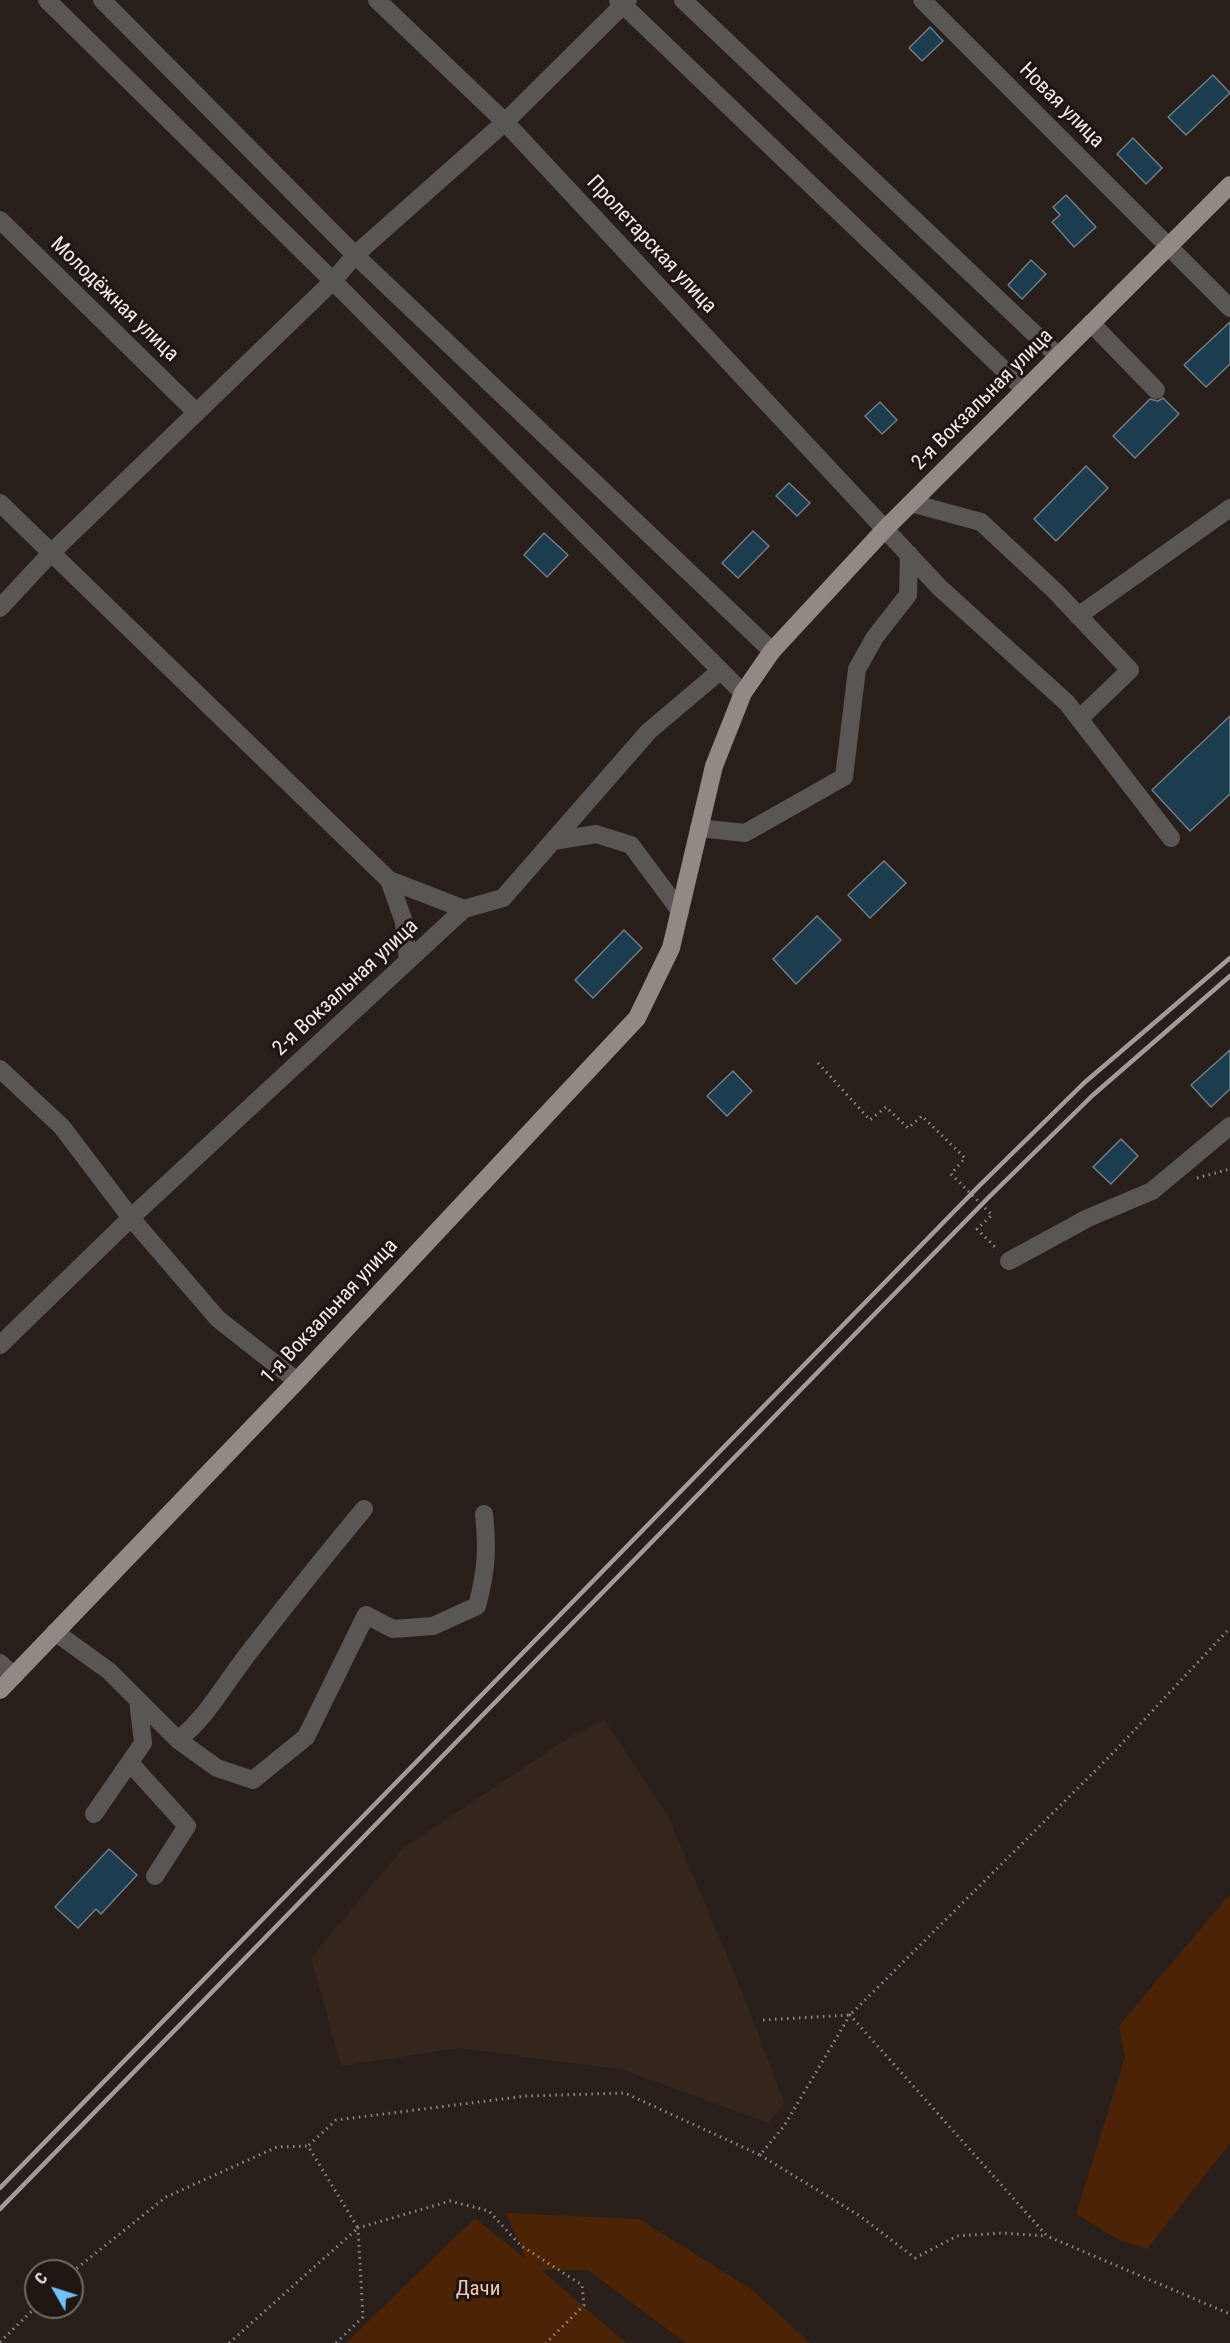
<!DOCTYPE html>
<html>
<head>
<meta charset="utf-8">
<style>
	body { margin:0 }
	#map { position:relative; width:1230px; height:2343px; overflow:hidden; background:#281f1a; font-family:"Roboto Condensed",sans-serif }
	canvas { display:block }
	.north { position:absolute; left:24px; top:2259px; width:60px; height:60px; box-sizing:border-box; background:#1f1611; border:2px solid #726a66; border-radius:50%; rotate:309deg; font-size:16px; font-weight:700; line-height:24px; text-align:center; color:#eee8e5 }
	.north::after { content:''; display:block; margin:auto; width:21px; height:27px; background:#6ec2f4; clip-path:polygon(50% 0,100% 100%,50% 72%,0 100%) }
</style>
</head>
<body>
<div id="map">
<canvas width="1230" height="2343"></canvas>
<div class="north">С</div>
</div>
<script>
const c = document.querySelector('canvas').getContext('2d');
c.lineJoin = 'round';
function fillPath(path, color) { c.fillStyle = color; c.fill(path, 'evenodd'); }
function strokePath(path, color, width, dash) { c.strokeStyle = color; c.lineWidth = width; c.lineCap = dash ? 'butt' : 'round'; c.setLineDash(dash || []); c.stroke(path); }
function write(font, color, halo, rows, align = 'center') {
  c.font = font + ' "Roboto Condensed",sans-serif'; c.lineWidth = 6; c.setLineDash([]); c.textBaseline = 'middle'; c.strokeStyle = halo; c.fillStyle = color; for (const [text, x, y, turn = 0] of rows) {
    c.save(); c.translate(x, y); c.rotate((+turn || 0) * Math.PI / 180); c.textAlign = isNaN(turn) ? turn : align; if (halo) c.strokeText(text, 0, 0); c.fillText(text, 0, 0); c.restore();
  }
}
fillPath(new Path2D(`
	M604,1719l64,97 70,166 47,122 -17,19 -144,-53 -166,-22 -117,18 -30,-108 93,-111 163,-108z`), '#34261d');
fillPath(new Path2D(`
	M1230,1894v249l-83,106 -28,-9 -43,-26 49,-157 -6,-31z
	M506,2213l133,6 112,70 59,54h-124l-98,-73h-47l85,73h-280l129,-125 51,41z`), '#4d2306');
const building = new Path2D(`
	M930,27l13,14 -21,20 -13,-13z
	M1213,75l17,18 -44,42 -18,-18z
	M1133,138l29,30 -16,16 -29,-30z
	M1066,195l30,32 -22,20 -22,-25 8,-7 -7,-8z
	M1031,260l15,14 -24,25 -14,-14z
	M1230,322v42l-24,23 -22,-22z
	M1163,398l16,16 -44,44 -22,-22 37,-37 8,2z
	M880,402l17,18 -15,14 -17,-18z
	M1086,466l22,22 -52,53 -22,-22z
	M789,483l21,20 -13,13 -21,-20z
	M753,531l16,15 -31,32 -16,-15z
	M544,533l24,22 -21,22 -23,-22z
	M1230,716v78l-40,37 -38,-41z
	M884,861l22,22 -36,35 -22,-23z
	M817,916l24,24 -45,44 -23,-25z
	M624,930l18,18 -49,50 -18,-18z
	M1230,1050v39l-19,18 -20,-22z
	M733,1071l19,20 -25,25 -20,-20z
	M1121,1139l17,17 -27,28 -18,-17z
	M109,1849l28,26 -36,39 -5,-5 -18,19 -23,-21z`);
fillPath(building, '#1c3c4f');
strokePath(building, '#717c83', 1.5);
strokePath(new Path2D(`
	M818,1063l52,57 16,-13 22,21 14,-12 43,42 -14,16 41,41 -15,14 21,21
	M1197,1178l33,-9
	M763,2020l87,-5 263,-262 117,-125
	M760,2155l100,61 55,42 42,-22 45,-3 44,3
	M72,2272l94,-75 111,-50 31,-1
	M0,2342l36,-35
	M229,2343l129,-115 -50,-82 28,-26 190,-24 99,-3 135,62 24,-29 66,-111 197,221 183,78
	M336,2343l27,-26 -5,-89 92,-27 39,10 31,34 62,40 2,20 -38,38`), '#918a86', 3, [1.5, 4.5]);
strokePath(new Path2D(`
	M47,0l286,281 410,412
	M102,0l253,255 417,396
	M377,0l128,122 434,465 128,116 104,135
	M618,0l406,389
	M683,0l375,356
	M922,0l308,308
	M0,220l196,192
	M1091,323l65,67
	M0,503l389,377 75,29
	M911,503l70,19 74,69 75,79 -51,49
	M0,608l52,-56 281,-271 22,-26 150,-133 123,-122
	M1078,616l152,-108
	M699,828l46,5 99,-56 13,-108 18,-32 33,-42 1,-41
	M553,841l43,-7 35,11 49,66
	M389,880l15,42 4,39
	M0,1069l62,58 69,91 87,101 79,62
	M1009,1261l79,-43 64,-27 78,-65
	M0,1345l138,-134 326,-302 39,-11 146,-167 71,-60
	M55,1632l54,39 29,29 5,43 -49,71
	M0,1663l14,13
	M138,1700l40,40c29,-23 46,-55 69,-85 38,-49 77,-98 117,-146
	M178,1740l39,28 36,12 53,-43 60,-122 27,14 40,-3 44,-20c9,-34 11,-56 7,-92
	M130,1763l57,63 -32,50`), '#5a5653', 18);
strokePath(new Path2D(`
	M0,1690l297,-309 340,-363 34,-70 43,-182 29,-73 29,-42 114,-123 344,-343`), '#938984', 18);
strokePath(new Path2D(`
	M0,2188l978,-1001 106,-104 146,-125
	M0,2209l988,-1011 105,-103 137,-119`), '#a29b97', 4.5);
write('21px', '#eee8e5', '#1f1611', [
	["Новая улица",1061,106,45],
	["Пролетарская улица",651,245,47],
	["Молодёжная улица",114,300,44],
	["2-я Вокзальная улица",983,400,-45],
	["2-я Вокзальная улица",346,988,-43],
	["1-я Вокзальная улица",330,1312,-47]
]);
write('21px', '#f4c6ac', '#1f1611', [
	["Дачи",478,2290]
]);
</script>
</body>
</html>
